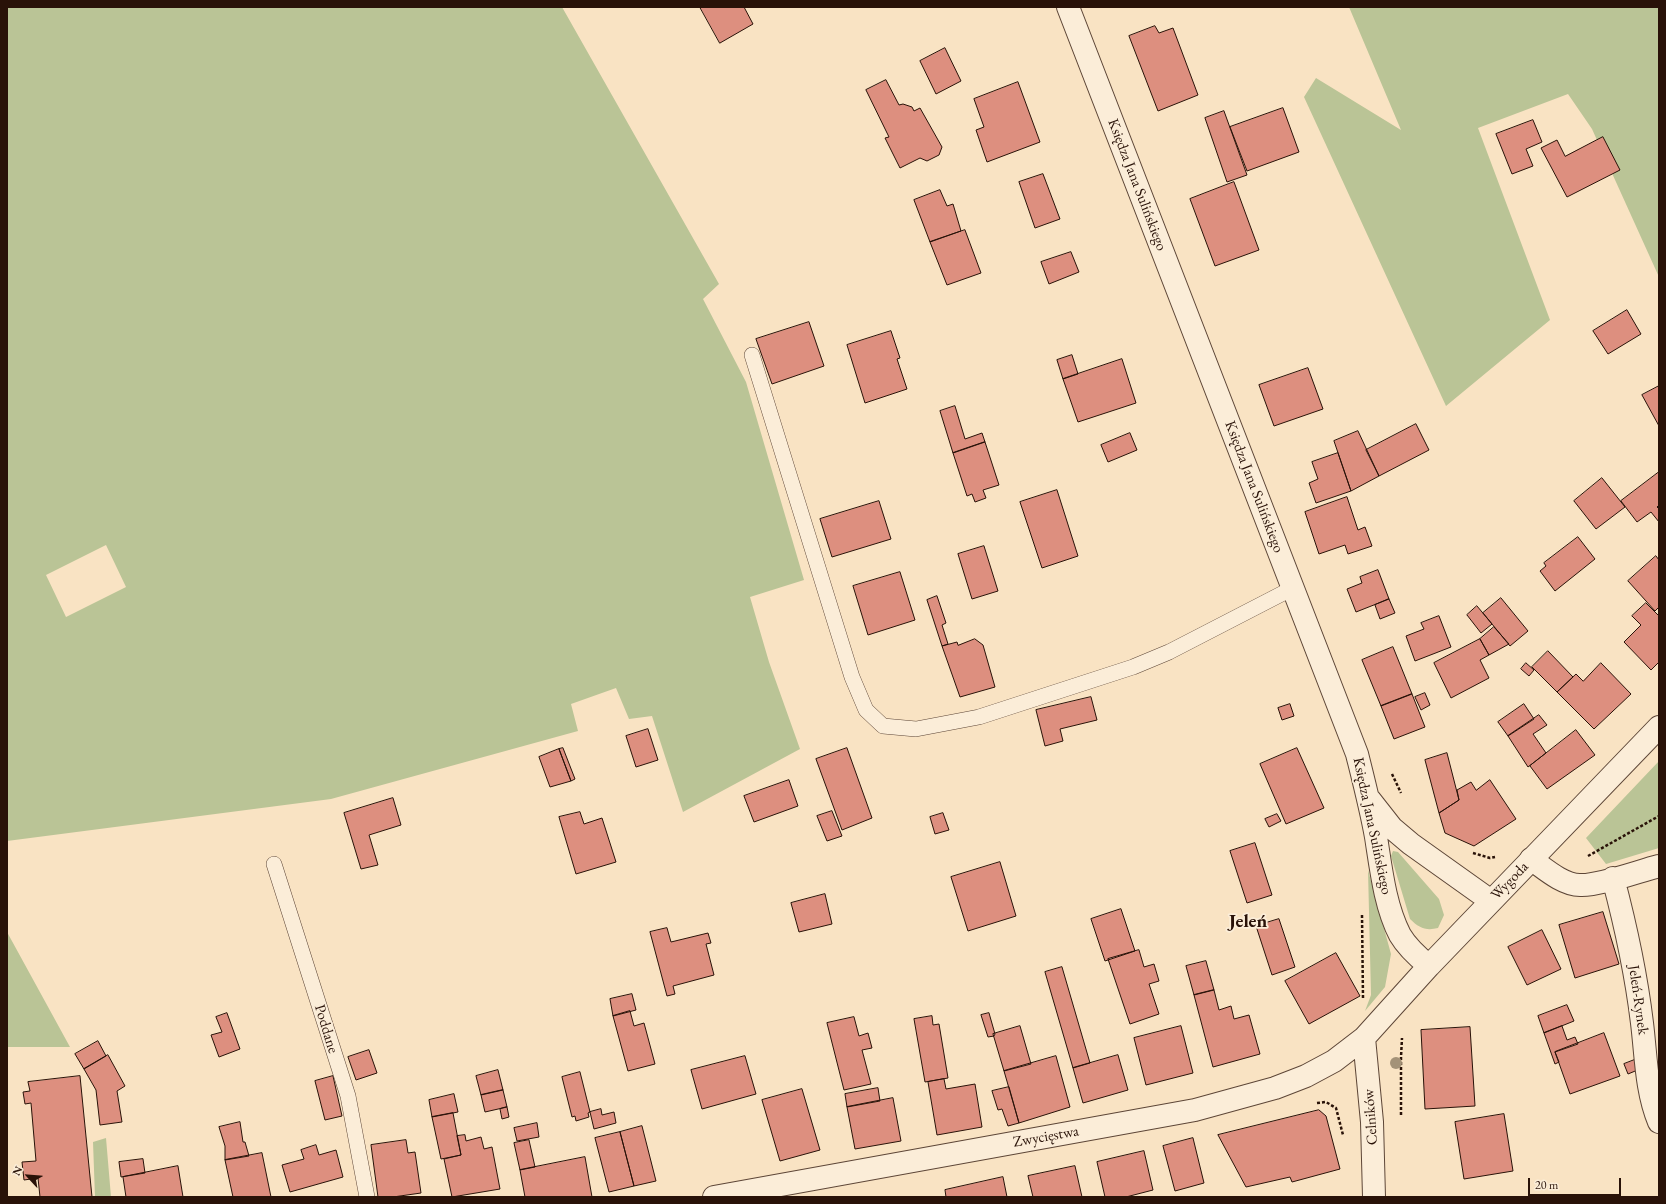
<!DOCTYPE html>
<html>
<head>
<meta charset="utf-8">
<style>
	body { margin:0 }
	#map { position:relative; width:1666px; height:1204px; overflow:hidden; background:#f9e3c3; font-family:"EB Garamond",serif }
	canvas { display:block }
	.frame { position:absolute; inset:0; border:8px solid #291208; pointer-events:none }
	.north { position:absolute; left:8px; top:1156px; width:40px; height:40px; -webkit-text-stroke:3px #fbedd8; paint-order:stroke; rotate:296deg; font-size:11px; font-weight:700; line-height:16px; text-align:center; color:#291208 }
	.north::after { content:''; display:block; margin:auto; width:14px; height:18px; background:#291208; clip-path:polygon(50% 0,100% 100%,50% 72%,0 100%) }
	.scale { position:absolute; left:1528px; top:1178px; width:93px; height:18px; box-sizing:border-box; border:2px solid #291208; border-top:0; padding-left:5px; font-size:12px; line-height:14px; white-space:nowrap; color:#291208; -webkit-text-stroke:3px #fbedd8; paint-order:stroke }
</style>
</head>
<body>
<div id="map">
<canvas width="1666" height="1204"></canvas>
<div class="frame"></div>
<div class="north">N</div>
<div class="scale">20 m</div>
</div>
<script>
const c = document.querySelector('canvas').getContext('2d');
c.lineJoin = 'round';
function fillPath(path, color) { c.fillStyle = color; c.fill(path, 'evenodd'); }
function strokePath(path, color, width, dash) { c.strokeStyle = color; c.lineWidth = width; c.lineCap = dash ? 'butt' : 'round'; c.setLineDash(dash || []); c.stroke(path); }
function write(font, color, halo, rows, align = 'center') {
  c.font = font + ' "EB Garamond",serif'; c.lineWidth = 3.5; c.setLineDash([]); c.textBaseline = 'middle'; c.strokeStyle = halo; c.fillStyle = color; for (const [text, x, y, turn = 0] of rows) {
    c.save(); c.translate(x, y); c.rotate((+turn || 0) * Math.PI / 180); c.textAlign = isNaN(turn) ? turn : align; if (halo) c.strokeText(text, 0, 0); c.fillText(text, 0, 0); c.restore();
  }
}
fillPath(new Path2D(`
	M7,7h555l157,277 -16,15 43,83 58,198 -54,17 19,65 31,87 -117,63 -31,-96 -23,3 -13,-31 -45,16 7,27 -247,68 -324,42zM106,545l20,42 -60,30 -20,-42z
	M1349,7h310v270l-67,-148 -24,-35 -90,34 72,192 -104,86 -142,-309 12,-19 85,52z
	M1659,761v87l-53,16 -20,-26z
	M1393,851l5,1 41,47 5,16 -6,13c-12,3 -19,0 -28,-9l-19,-63z
	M1368,870l23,84 -6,33 -20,24 6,-16z
	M7,932l63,115h-62z
	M106,1138l5,59h-16l-2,-55z`), '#bac496');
const building = new Path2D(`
	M700,7h44l9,17 -33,19z
	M1155,26l4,7 14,-5 25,67 -40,16 -29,-75z
	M945,48l16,33 -25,13 -16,-33z
	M886,80l13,25 4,-1 9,3 2,4 6,-3 22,39 -3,8 -12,6 -7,-3 -20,10 -15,-30 4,-1 -23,-47z
	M1018,82l22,60 -53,20 -11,-32 8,-3 -10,-28z
	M1283,108l16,44 -52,19 -17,-44z
	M1224,111l23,64 -20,7 -22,-64z
	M1533,120l9,22 -16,7 7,17 -21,8 -16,-40z
	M1603,137l17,33 -53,27 -26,-49 16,-8 8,16z
	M1043,174l17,45 -25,9 -16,-46z
	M1234,182l25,68 -44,16 -25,-67z
	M940,190l7,16 6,-2 8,27 -31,11 -16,-42z
	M965,230l16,43 -34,12 -17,-43z
	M1071,252l8,20 -30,12 -8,-22z
	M1627,310l14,24 -33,20 -15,-23z
	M809,322l15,44 -52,18 -16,-45z
	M891,331l9,27 -3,1 10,30 -42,14 -18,-58z
	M1072,355l6,19 -15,5 -6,-19z
	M1122,359l14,44 -58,19 -15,-43z
	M1308,368l15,41 -49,17 -15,-41z
	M1659,386v40l-17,-31z
	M955,406l10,33 17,-6 3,9 -32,11 -13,-42z
	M1416,424l13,26 -50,26 -13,-26z
	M1358,431l21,45 -28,15 -17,-50z
	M1130,433l7,17 -29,12 -7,-17z
	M985,442l14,43 -16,5 3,8 -11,4 -3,-8 -5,2 -14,-43z
	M1338,453l13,38 -35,12 -7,-20 9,-4 -6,-17z
	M1659,472v33l-2,2 2,2v13l-8,-10 -14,10 -16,-21z
	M1602,478l23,29 -29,22 -22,-28z
	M1057,490l21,66 -36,12 -22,-66z
	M1347,497l11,33 7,-3 7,19 -24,8 -3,-9 -26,9 -14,-42z
	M879,501l12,38 -59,18 -12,-38z
	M1578,537l17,22 -40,32 -15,-20 6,-5 -2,-3z
	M984,546l14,45 -26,8 -14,-45z
	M1656,556l3,4v47l-4,4 -27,-30z
	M1378,570l11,29 -33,13 -9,-23 15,-6 -2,-6z
	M900,572l15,48 -47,15 -15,-49z
	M937,596l9,27 -4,2 6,19 -6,2 -15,-46z
	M1501,598l27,33 -18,15 -27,-33z
	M1389,599l6,14 -15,6 -5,-14z
	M1646,603l13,13v46l-8,8 -27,-28 17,-17 -9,-9z
	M1477,606l15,18 -11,9 -14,-18z
	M1439,616l12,31 -36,14 -9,-25 18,-7 -3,-6z
	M1494,627l15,17 -20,11 -9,-16z
	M975,639l8,6 12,42 -35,10 -18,-51 15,-4 1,3z
	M1480,639l9,16 -9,5 9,18 -38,20 -17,-35z
	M1393,647l19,47 -31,12 -19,-46z
	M1548,651l25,26 -16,15 -25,-25z
	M1526,663l8,7 -5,6 -8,-7z
	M1601,663l30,31 -37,35 -37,-37 19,-18 7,7z
	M1425,693l5,12 -9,5 -6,-13z
	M1412,694l13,33 -31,12 -13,-33z
	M1091,697l6,23 -37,9 3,12 -18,5 -9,-36z
	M1290,704l4,12 -12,4 -4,-12z
	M1524,704l10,15 -26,17 -10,-14z
	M1539,715l8,10 -14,9 13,19 -18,14 -20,-31z
	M648,729l10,31 -22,7 -10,-31z
	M1576,730l19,25 -48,34 -17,-23z
	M563,748l12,31 -4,2 -12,-32z
	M847,748l25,70 -30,12 -26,-71z
	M1297,748l27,60 -38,16 -26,-60z
	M559,749l12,32 -21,6 -11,-30z
	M1447,753l12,47 -20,13 -14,-53z
	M789,780l9,26 -44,16 -10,-26z
	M1490,780l26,39 -42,27 -29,-13 -6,-20 20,-13 -2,-10 14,-8 5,8z
	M393,798l8,27 -32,10 9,30 -17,4 -17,-56z
	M832,811l10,25 -15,5 -10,-25z
	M580,812l4,12 18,-6 14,44 -40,12 -17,-57z
	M943,813l6,17 -14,4 -5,-17z
	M1277,814l4,7 -12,6 -4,-8z
	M1255,843l17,52 -25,8 -17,-52z
	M1000,862l16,54 -48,15 -17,-54z
	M825,894l7,30 -33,8 -8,-29z
	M1121,909l14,42 -30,10 -14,-42z
	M1603,912l16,52 -44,14 -16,-53z
	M1279,919l16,48 -23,8 -16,-49z
	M667,928l4,14 37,-9 3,10 -5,1 8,31 -41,11 2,8 -8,2 -17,-64z
	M1542,930l19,39 -34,16 -19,-38z
	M1139,950l5,17 10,-3 5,17 -10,3 10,30 -29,10 -22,-65z
	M1336,953l24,43 -51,28 -24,-43z
	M1206,961l8,29 -20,5 -8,-29z
	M1062,967l28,96 -17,5 -28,-96z
	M1214,990l5,20 12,-4 3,13 15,-4 11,39 -47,13 -19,-72z
	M632,994l4,16 -23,6 -3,-17z
	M1567,1005l7,16 -30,12 -6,-17z
	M630,1011l4,15 10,-3 11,41 -27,7 -15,-55z
	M227,1013l13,36 -21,8 -8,-22 11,-3 -6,-15z
	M989,1013l6,21 -1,2 -6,1 -7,-22z
	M932,1016l1,9 6,-1 9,54 -23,4 -11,-63z
	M854,1017l5,19 9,-3 4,15 -10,2 9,34 -27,6 -17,-67z
	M1020,1026l11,38 -27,7 -11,-37z
	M1181,1026l12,47 -47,12 -12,-47z
	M1562,1026l5,14 8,-3 3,7 -23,8 4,10 -4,2 -11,-31z
	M1470,1027l5,79 -50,3 -4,-79z
	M1604,1033l16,43 -50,18 -15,-42z
	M98,1041l8,15 -22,13 -9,-15z
	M369,1050l8,23 -21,7 -8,-23z
	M108,1055l17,31 -8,5 5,31 -22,3 -4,-35 -12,-21z
	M1118,1055l10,35 -45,13 -10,-35z
	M745,1056l11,38 -54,15 -11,-39z
	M1056,1056l14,51 -51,16 -15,-52z
	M1637,1059l3,10 -12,5 -4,-10z
	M498,1070l5,20 -22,5 -5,-19z
	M580,1072l10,40 -2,1 1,4 -13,4 -1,-5 -3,1 -10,-40z
	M80,1076l12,121h-52l-2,-19 -14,2 -2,-18 14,-1 -5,-58 -6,1 -2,-12 7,-1 -2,-9z
	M333,1076l9,40 -17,4 -10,-39z
	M944,1079l2,10 29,-5 7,43 -45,8 -9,-53z
	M1009,1087l10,36 -11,3 -6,-17 -4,1 -6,-19z
	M878,1088l2,13 -33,6 -2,-13z
	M802,1089l18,61 -40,11 -18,-61z
	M503,1090l4,17 -22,5 -4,-17z
	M454,1094l4,18 -26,5 -3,-17z
	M893,1098l8,43 -46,8 -8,-42z
	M507,1107l2,10 -7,2 -2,-10z
	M601,1109l1,6 12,-3 2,11 -22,6 -4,-17z
	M1319,1110l7,6 14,53 -48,13 -2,-5 -44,10 -28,-52z
	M453,1113l8,42 -20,4 -9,-42z
	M1504,1114l9,57 -49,8 -9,-57z
	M240,1122l3,20h2l4,14 -24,4v-14l-6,-19z
	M537,1123l2,14 -22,4 -3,-13z
	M642,1126l14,55 -22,5 -14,-54z
	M620,1132l14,54 -25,6 -14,-54z
	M465,1135l1,6 15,-4 3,12 8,-2 8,42 -48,8 -8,-38 17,-4 -4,-19z
	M1193,1138l11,45 -29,8 -12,-45z
	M406,1140l2,13 7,-1 6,41 -28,4h-15l-7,-52z
	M529,1140l6,27 -15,3 -6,-27z
	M316,1145l3,10 17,-5 7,27 -53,15 -8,-27 22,-6 -3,-9z
	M1144,1151l9,39 -27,7h-21l-8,-35z
	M262,1153l9,44h-38l-8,-37z
	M585,1157l7,40h-67l-5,-27z
	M143,1159l2,14 -24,4 -2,-15z
	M178,1166l5,31h-57l-3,-20z
	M1075,1166l7,31h-49l-5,-21z
	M1003,1177l4,20h-61l-1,-7z`);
fillPath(building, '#dd8f7f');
strokePath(building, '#291208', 1);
const service = new Path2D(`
	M752,355l100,322 14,33 17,16 33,3 63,-12 154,-50 36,-15 124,-64
	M274,864l74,232 19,101`);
const minor = new Path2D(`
	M1531,859c14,10 32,26 49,26 19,1 59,-14 79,-19
	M1613,878c13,49 23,95 29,145 4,32 4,68 17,99`);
const tertiary = new Path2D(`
	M1068,7l289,747c7,28 14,55 19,83 5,32 9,69 24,98 7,12 18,22 29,31
	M1370,800l22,28 19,16 80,57
	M1364,1038l8,84 2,75
	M714,1197l481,-87 80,-22 31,-12 28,-15 30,-23 65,-72 230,-239`);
strokePath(service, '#5d4637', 16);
strokePath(minor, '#5d4637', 24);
strokePath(tertiary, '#5d4637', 24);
strokePath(new Path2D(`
	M1392,774l9,19
	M1473,853l17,5 5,-1
	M1588,856l71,-40
	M1362,915l1,83
	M1317,1103l9,-1 10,6 7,27
	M1401,1115v-58l1,-19`), '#291208', 2.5, [3, 2]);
strokePath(service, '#fbedd8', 15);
strokePath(minor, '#fbedd8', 22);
strokePath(tertiary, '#fbedd8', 22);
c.fillStyle = '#a39278';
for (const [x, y] of [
	[1396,1063]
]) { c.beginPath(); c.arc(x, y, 6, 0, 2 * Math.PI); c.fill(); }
write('15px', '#291208', '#fbedd8', [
	["Księdza Jana Sulińskiego",1137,185,69],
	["Księdza Jana Sulińskiego",1254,487,69],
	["Księdza Jana Sulińskiego",1372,826,78],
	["Wygoda",1510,881,-46],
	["Jeleń-Rynek",1638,1000,82],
	["Poddane",326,1029,73],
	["Celników",1371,1117,-94],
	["Zwycięstwa",1046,1137,-10]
]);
write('bold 19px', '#291208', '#fbedd8', [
	["Jeleń",1248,922]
]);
</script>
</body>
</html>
